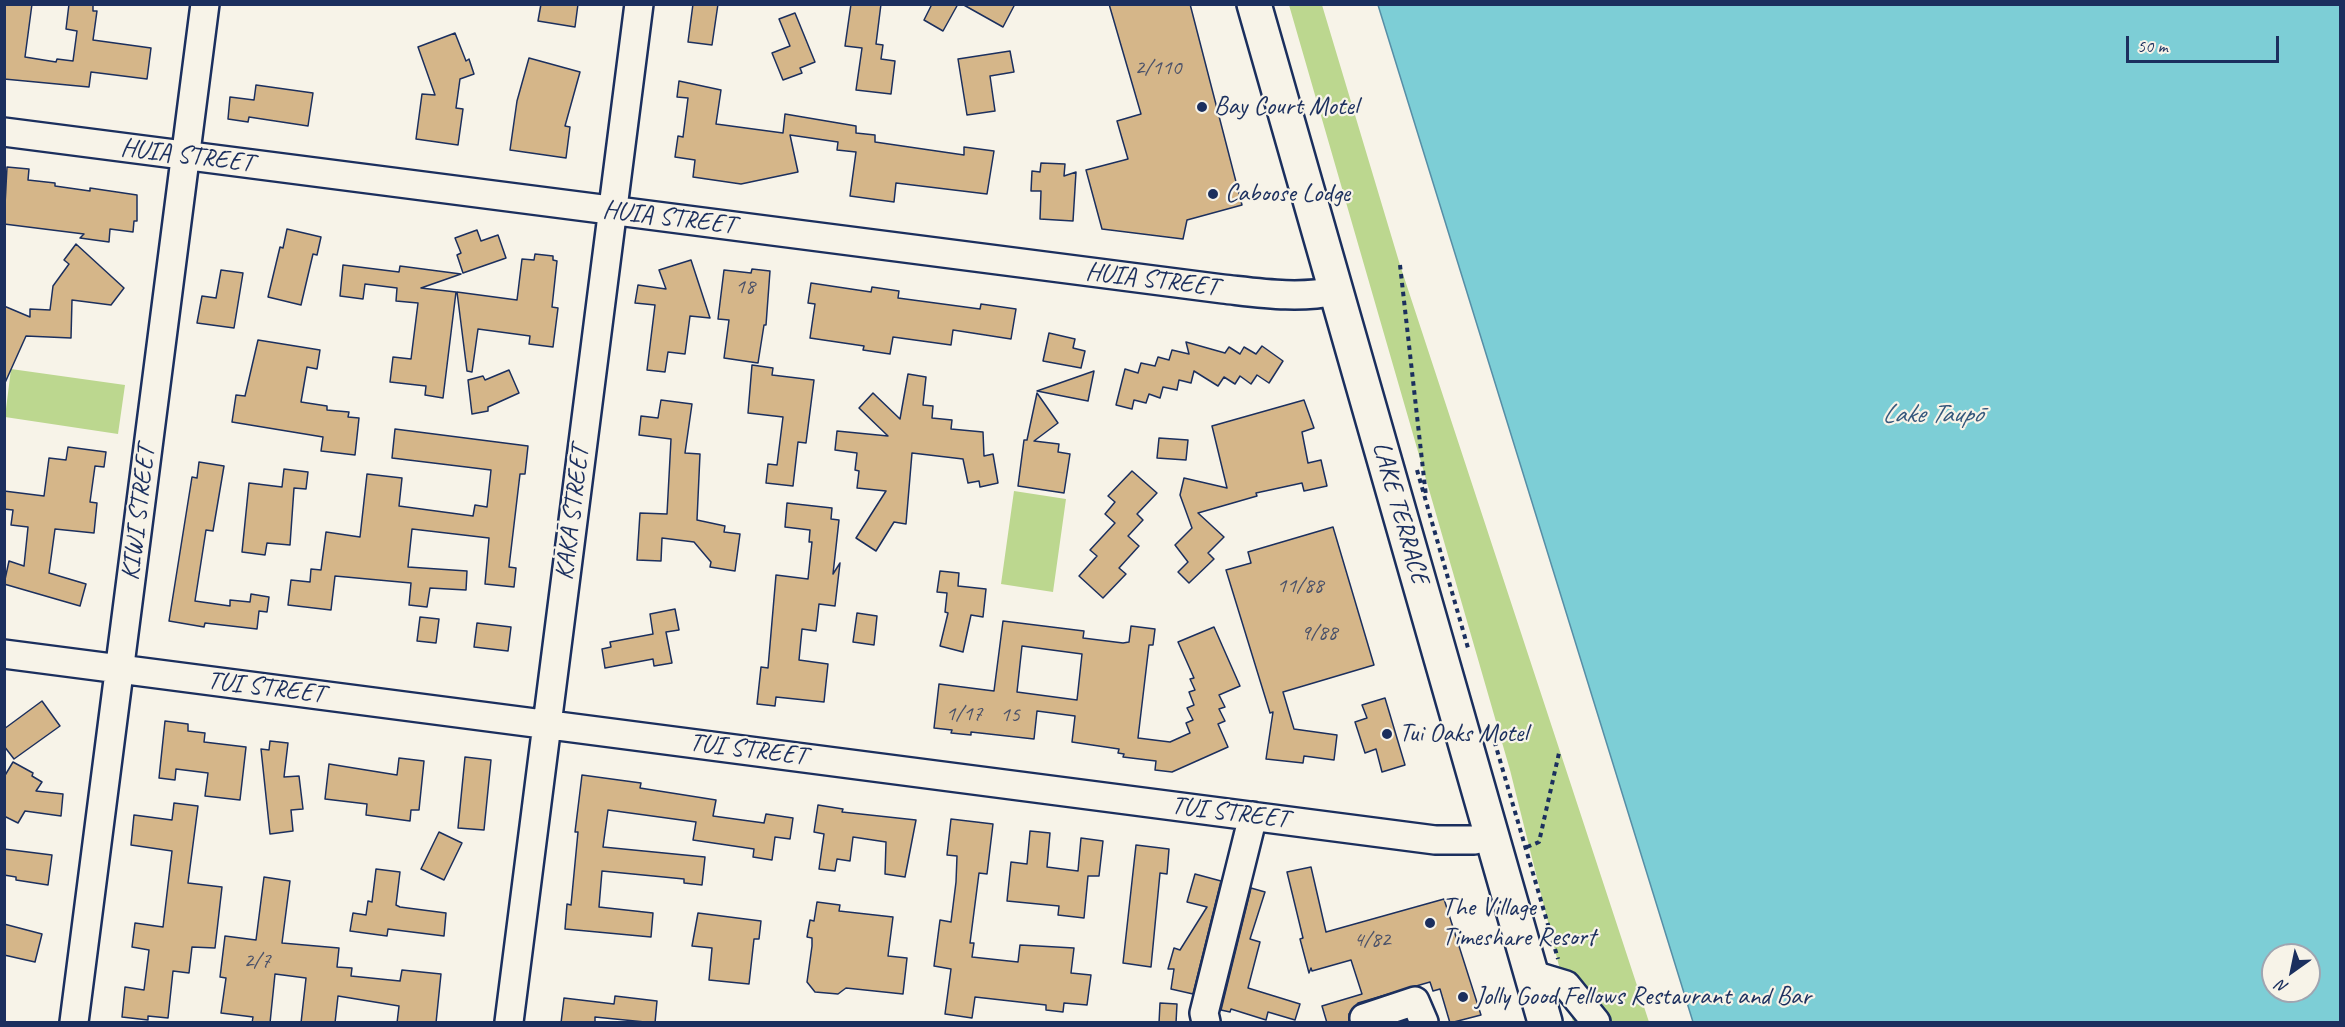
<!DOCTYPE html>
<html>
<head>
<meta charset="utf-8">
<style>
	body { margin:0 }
	#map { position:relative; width:2345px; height:1027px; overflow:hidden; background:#f7f3e8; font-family:Caveat,sans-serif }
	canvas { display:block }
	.frame { position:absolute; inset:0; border:6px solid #1b2f5e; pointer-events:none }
	.north { position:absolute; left:2261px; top:943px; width:60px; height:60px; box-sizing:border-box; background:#f7f3e8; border:2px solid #9fa5b1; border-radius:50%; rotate:213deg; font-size:16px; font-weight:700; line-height:24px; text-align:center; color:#1b2f5e }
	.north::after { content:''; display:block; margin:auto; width:21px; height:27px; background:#1b2f5e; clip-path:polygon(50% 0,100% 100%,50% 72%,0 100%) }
	.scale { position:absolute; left:2126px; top:36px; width:153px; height:27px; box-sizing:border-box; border:3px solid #1b2f5e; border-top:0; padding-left:8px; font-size:18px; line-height:21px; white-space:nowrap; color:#1b2f5e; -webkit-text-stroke:4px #f7f3e8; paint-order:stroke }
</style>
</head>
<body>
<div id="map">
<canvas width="2345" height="1027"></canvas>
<div class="frame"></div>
<div class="north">N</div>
<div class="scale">50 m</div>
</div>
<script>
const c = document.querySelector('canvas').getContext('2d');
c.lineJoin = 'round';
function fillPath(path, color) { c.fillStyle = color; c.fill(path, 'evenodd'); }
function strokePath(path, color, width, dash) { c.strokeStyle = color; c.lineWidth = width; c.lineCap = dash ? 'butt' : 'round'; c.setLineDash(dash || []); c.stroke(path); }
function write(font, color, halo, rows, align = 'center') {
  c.font = font + ' Caveat,sans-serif'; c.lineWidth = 4.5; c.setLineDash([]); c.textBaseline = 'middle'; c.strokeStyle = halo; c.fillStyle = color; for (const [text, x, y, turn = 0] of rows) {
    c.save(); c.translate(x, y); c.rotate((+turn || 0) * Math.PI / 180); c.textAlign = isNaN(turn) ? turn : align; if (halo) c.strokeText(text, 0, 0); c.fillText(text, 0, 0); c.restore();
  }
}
fillPath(new Path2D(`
	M1289,5h33l78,260 249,757h-76l-63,-252z
	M11,369l114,16 -7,49 -113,-17z
	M1014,491l52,8 -13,93 -52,-8z`), '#bcd78f');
const water = new Path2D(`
	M1378,5h962v1017h-647zM2273,955h36v36h-36z`);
fillPath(water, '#7dced6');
strokePath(water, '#568ea6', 1.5);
const building = new Path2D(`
	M4,4h28l-7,53 31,5 1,-3 16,2 4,-30 -11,-2 3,-25h24v7h4l-4,29 58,8 -4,31 -56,-7 -2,15 -85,-8z
	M541,4h37l-3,23 -37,-6z
	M693,4h25l-6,41 -24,-3z
	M851,4h30l-5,40 7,1 -2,14 14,2 -4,33 -35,-4 6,-42 -17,-2z
	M932,4h26l-15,27 -19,-11z
	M962,4h53l-12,23z
	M1109,4h81l52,201 -55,15 -4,19 -81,-10 -16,-59 42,-11 -11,-38 24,-7z
	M795,13l20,49 -15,6 2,5 -19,7 -11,-27 18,-7 -11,-27z
	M455,33l11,28 3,-2 5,15 -14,5 -4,29 7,1 -5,36 -42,-6 6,-45 13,1 -17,-48z
	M1010,51l4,21 -24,4 5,35 -28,4 -9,-56z
	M529,58l51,14 -15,54 5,1 -4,31 -56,-8 7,-49z
	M679,81l42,9 -5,34 67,9 2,-19 71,12v7l19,2v7l89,13v-8l30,4 -7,43 -91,-11 -2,19 -44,-6 6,-44 -19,-2 1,-8 -48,-7 8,37 -57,12 -48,-7 2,-17 -20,-3 3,-21 5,1 5,-39 -11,-1z
	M256,85l57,8 -5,33 -59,-9 -1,5 -20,-3 2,-22 24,3z
	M1041,163l24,1 -1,12 12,-4 -3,49 -33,-2 1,-28h-10l1,-20 8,1z
	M7,167l22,2 -1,11 27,3v3l35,5v-3l47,7v26h-3l-1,11 -23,-3 -1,13 -29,-4 4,-4 -80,-10z
	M287,229l34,8 -4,18 -4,-1 -12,51 -33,-8 12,-50 3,1z
	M477,230l4,11 17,-6 8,23 -43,15 -6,-18 4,-2 -6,-15z
	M76,244l48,44 -13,17 -39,-5 -1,38 -45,-2 -22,49v-79l26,11v-8l20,1 3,-24 16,-22 -5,-4z
	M535,254l18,2v4l4,1 -5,46 6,1 -5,39 -24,-3 1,-8 -52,-7 -6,43 -5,-1 -10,-79 60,8 5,-41 12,1z
	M691,260l19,58 -20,-2 -5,38 -17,-2 -3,20 -18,-2 8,-65 -20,-2 3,-18 28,4 -7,-19z
	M343,265l56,7 1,-6 61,8 -40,14 35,4 -13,106 -18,-3 1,-9 -36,-4 3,-25 18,2 7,-56 -22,-2 1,-13 -32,-4 -2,15 -23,-3z
	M752,269l18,2 -4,54h-2l-6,38 -34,-5 5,-38 -11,-1 6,-49 27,3z
	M221,270l22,3 -9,55 -37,-5 5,-27 14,2z
	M811,283l60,9 1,-5 27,4 -1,7 82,11 1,-5 35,5 -5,30 -58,-9 -2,15 -58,-8 -3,17 -27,-4 1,-4 -54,-8 5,-34 -7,-1z
	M1049,333l26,6 -2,9 12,3 -4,17 -38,-7z
	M258,340l62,10 -3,19 -10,-2 -6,35 26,4v4l22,2 -1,5 11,1 -4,37 -34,-4 2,-14 -91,-15 4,-27 9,1z
	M1186,342l39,11 4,-6 11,7 4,-7 12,7 6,-8 21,15 -14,22 -12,-8 -6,9 -11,-8 -5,8 -11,-7 -6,9 -24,-15 -3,12 -12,-3 -2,10 -14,-3 -3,11 -11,-4 -3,9 -12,-3 -2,9 -16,-4 9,-36 13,4 3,-10 14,3 3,-9 11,3 3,-10 17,4z
	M752,365l21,3 -1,7 42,5 -8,63 -8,-1 -5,44 -27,-3 2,-19 9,1 6,-48 -35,-4z
	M509,370l10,23 -31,14v4l-16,3 -4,-34 15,-4 2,4z
	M1094,371l-6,30 -51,-10z
	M908,374l18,3 -3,28 10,1 -1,12 20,2 -1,9 32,3 1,24 9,-2 5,29 -18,4 -1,-6 -11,2 -5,-24 -51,-6 -6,71 -12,-2 -18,29 -20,-13 30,-47 -29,-3 2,-17 -4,-1 2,-17 -22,-3 2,-19 51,5 -29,-28 14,-15 27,26z
	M1037,393l21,30 -24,18 25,3 -1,8 12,2 -6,39 -46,-7 6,-46h3z
	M661,400l31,4 -7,49 15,1 -3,66 28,6 -1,6 16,2 -5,37 -25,-4 1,-5 -17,-20 -32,-4 -1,23 -24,-1 3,-47 27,1 4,-75 -32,-4 2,-19 17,2z
	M1304,400l10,28 -12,4 6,31 13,-3 6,26 -23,5 -2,-8 -46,10 1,3 -59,17 26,24 -16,16 6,6 -25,24 -11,-11 10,-10 -13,-17 17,-17 -12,-33 4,-17 43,10 -15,-62z
	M395,429l133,17 -3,28h-5l-11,93 7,1 -2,19 -29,-3 4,-46 -77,-9 -4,38 59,4 -1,19 -36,-2 -3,19 -18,-2 2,-22 -76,-7 -4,34 -43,-5 3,-25 19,2 1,-13 10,1 5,-38 34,5 7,-63 35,4 -3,28 74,10 2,-11 12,2 4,-37 -99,-12z
	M1159,438l29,2 -2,20 -29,-2z
	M68,447l38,5 -2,15 -9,-1 -5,36 7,1 -3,30 -39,-4 -6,44 37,11 -6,22 -76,-22 5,-23 15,5 4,-39 -17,-2 2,-15 -9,-1v-18l40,5 5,-38 17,2z
	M199,462l25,4 -11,65 -7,-1 -11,71 35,5v-6l20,2 1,-8 18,3 -2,15 -8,-1 -2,18 -52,-6 -1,4 -35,-6 23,-144 5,1z
	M284,469l24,3 -2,17 -12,-1 -4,57 -23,-2 -2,12 -23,-3 7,-69 33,4z
	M1132,471l25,22 -20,21 6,6 -15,16 11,10 -20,22 7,6 -23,24 -24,-22 18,-20 -7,-6 25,-27 -10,-9 10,-12 -7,-6z
	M787,503l45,5 -1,11 8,1 -6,54 7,-11 -5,43 -16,-2 -3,27 -14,-2 -3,31 29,4 -4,38 -48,-5 -1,9 -18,-2 4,-37 7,1 8,-93 32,4 4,-37h-3l1,-12 -25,-3z
	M1333,527l41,138 -91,27 11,37 43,6 -3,25 -30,-4 -1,7 -37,-4 7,-47 -3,1 -44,-143 25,-7 -3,-11z
	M940,571l19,2 -1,13 28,3 -3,28 -12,-2 -8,37 -23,-6 8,-33 -3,-1 2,-19 -10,-1z
	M675,609l4,21 -13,2 6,31 -18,3 -1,-7 -48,9 -3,-19 9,-2 -1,-5 43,-8 -3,-20z
	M857,613l20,3 -3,29 -21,-3z
	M420,617l19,2 -3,24 -19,-2z
	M1003,621l81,10 -1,7 40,5 6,-1 2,-16 24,3 -2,16h-4l-11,93 32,4 20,-9 -4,-10 7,-3 -6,-12 7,-3 -5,-13 6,-2 -5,-11 4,-1 -16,-36 36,-15 26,59 -21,9 6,12 -6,2 6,12 -7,3 10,23 -56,25 -17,-2 1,-9 -33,-4 1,-3 -6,-1 1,-4 -47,-7 3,-26 -38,-5 -3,28 -63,-7v3l-20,-2 1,-3 -18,-2 5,-44 55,7zM1022,646l60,8 -5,46 -60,-8z
	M477,623l34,4 -3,24 -34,-4z
	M1385,698l20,67 -23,7 -6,-23 -11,4 -10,-31 12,-4 -5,-13z
	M42,701l18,25 -46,33 -10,-13v-17z
	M165,721l23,3v7l17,2 -1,9 42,5 -6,53 -35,-4 3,-23 -32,-4 -1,11 -16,-2z
	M270,741l18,2 -4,34 15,-1 4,33 -12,1 2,21 -23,3 -9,-85 8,1z
	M465,757l26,3 -7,70 -26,-2z
	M399,758l25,3 -5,49h-8l-1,11 -44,-6 1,-11 -42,-5 4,-35 68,11z
	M13,762l20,11 -1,3 10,6 -6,9 27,3 -2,22 -36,-5 -7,12 -14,-7v-39z
	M582,775l59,8 -1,5 76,12 -3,16 51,7 2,-9 27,4 -3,21 -15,-2 -3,23 -19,-3 1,-8 -61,-9 3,-18 -88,-12 -5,37 102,10 -3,28 -18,-2v-4l-82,-8 -3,36 54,6 -2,24 -86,-8 2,-25 4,1 7,-73h-3z
	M174,803l24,3 -10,77 34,4 -7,61 -23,-1 -3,26 -16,-2 -5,47 -20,-2v4l-26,-3 3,-30 19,3 5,-40 -17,-3 3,-24 28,4 9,-76 -41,-6 3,-30 38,5z
	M818,805l25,4 -1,3 74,8 -11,57 -20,-3 1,-32 -33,-5 -3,24 -13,-2 -2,12 -16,-2 5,-35 -10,-2z
	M951,819l42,5 -6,50 -8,-1 -9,70h4l-2,14 46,5 2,-17 54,3 -3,25 20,2 -4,30 -23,-2 -1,9 -17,-2v-5l-71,-8 -3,21 -27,-4 6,-45 -17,-3 6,-46 11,2 5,-40 1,-26 -10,-1z
	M1030,831l20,2 -3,34 31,4 3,-33 22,3 -4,35h-11l-4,42 -26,-3 1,-9 -52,-5 4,-39 16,2z
	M439,832l23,11 -18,37 -23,-11z
	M1136,845l33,4 -2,25 -7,-1 -9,94 -28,-4z
	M4,849l48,6 -4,30 -32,-5v-3l-12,-2z
	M1311,867l15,65 118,-33 37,116 -31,8 -10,-34 -7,2 -3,-9 -72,21 -9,11v9h-22l-5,-17 40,-12 -11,-34 -39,11 -1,-3 -2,5 -9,-34 3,-1 -16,-66z
	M376,869l24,3 -4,33 4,2 46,6 -2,23 -56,-7 -1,7 -37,-5 3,-18 13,2 2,-14 4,1z
	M1195,874l26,7 -28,113 -22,-5 3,-20h-6l6,-21 6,2 27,-43 -20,-5z
	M264,877l26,4 -8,62 57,5 -2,19 15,1 -1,8 49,5 2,-11 39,4 -5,49h-39l2,-17 -61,-10 -3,27h-34l5,-45 -31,-4 -5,49h-18l1,-6 -32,-4 5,-35 -6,-1 5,-41 31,4z
	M1251,888l14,4 -15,47 10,3 -12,46 52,16 -5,16 -27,-8 -2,8 -35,-11 -1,3 -9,-2z
	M817,902l23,3 -1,6 54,6 -5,39 19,2 -4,36 -57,-6 -8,6 -23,-2 -8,-10 5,-36v-8l-5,-1 3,-17 4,1z
	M698,913l63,8 -2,18h-5l-5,45 -40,-4 3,-32 -20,-2z
	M4,924l38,10 -7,28 -31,-7z
	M615,996l42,5 -2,22 -60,-6v6h-34l3,-25 50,6z
	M1160,1003l17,1 -1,19h-17z`);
fillPath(building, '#d5b689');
strokePath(building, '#1b2f5e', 1.5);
const minor = new Path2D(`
	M4,132l1219,157c37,4 75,10 112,2
	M4,654l1431,186h39l17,-4
	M1533,975l33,10 30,37
	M1364,1018l51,-17 9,21
	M74,1022l131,-1018
	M509,1022l130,-1018
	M1206,1022l-2,-9 49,-197`);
const major = new Path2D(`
	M1254,4l291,1018`);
strokePath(minor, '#1b2f5e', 32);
strokePath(major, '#1b2f5e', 38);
strokePath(new Path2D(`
	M1400,265l26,231
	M1417,470l51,178
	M1492,733l66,226
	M1527,847l12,-5 20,-89`), '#1b2f5e', 4, [4.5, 4.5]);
strokePath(minor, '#f7f3e8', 27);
strokePath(major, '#f7f3e8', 33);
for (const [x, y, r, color] of [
	[1202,107,6,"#1b2f5e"],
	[1213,194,6,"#1b2f5e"],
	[1387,734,6,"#1b2f5e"],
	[1430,923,6,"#1b2f5e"],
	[1463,997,6,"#1b2f5e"]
]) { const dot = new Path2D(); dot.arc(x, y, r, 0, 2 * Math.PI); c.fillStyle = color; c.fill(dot); strokePath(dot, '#f7f3e8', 2); }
write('22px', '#4a5169', null, [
	["2/110",1158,68],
	["18",745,287],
	["11/88",1300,586],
	["9/88",1319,633],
	["1/17",964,714],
	["15",1010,715],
	["4/82",1372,940],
	["2/7",257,961]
]);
write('26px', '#1b2f5e', '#f7f3e8', [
	["Bay Court Motel",1214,107],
	["Caboose Lodge",1225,194],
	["Tui Oaks Motel",1399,734],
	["The Village",1442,908],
	["Timeshare Resort",1442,938],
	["Jolly Good Fellows Restaurant and Bar",1475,997]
], 'left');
write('26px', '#1b2f5e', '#f7f3e8', [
	["HUIA STREET",187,156,7],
	["HUIA STREET",669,218,7],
	["HUIA STREET",1152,280,7],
	["KIWI STREET",139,513,-83],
	["KĀKĀ STREET",573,513,-83],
	["LAKE TERRACE",1400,513,74],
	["TUI STREET",266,688,7],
	["TUI STREET",748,750,7],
	["TUI STREET",1230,813,7]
]);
write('italic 27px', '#34577c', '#f7f3e8', [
	["Lake Taupō",1932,415]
]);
</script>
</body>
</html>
